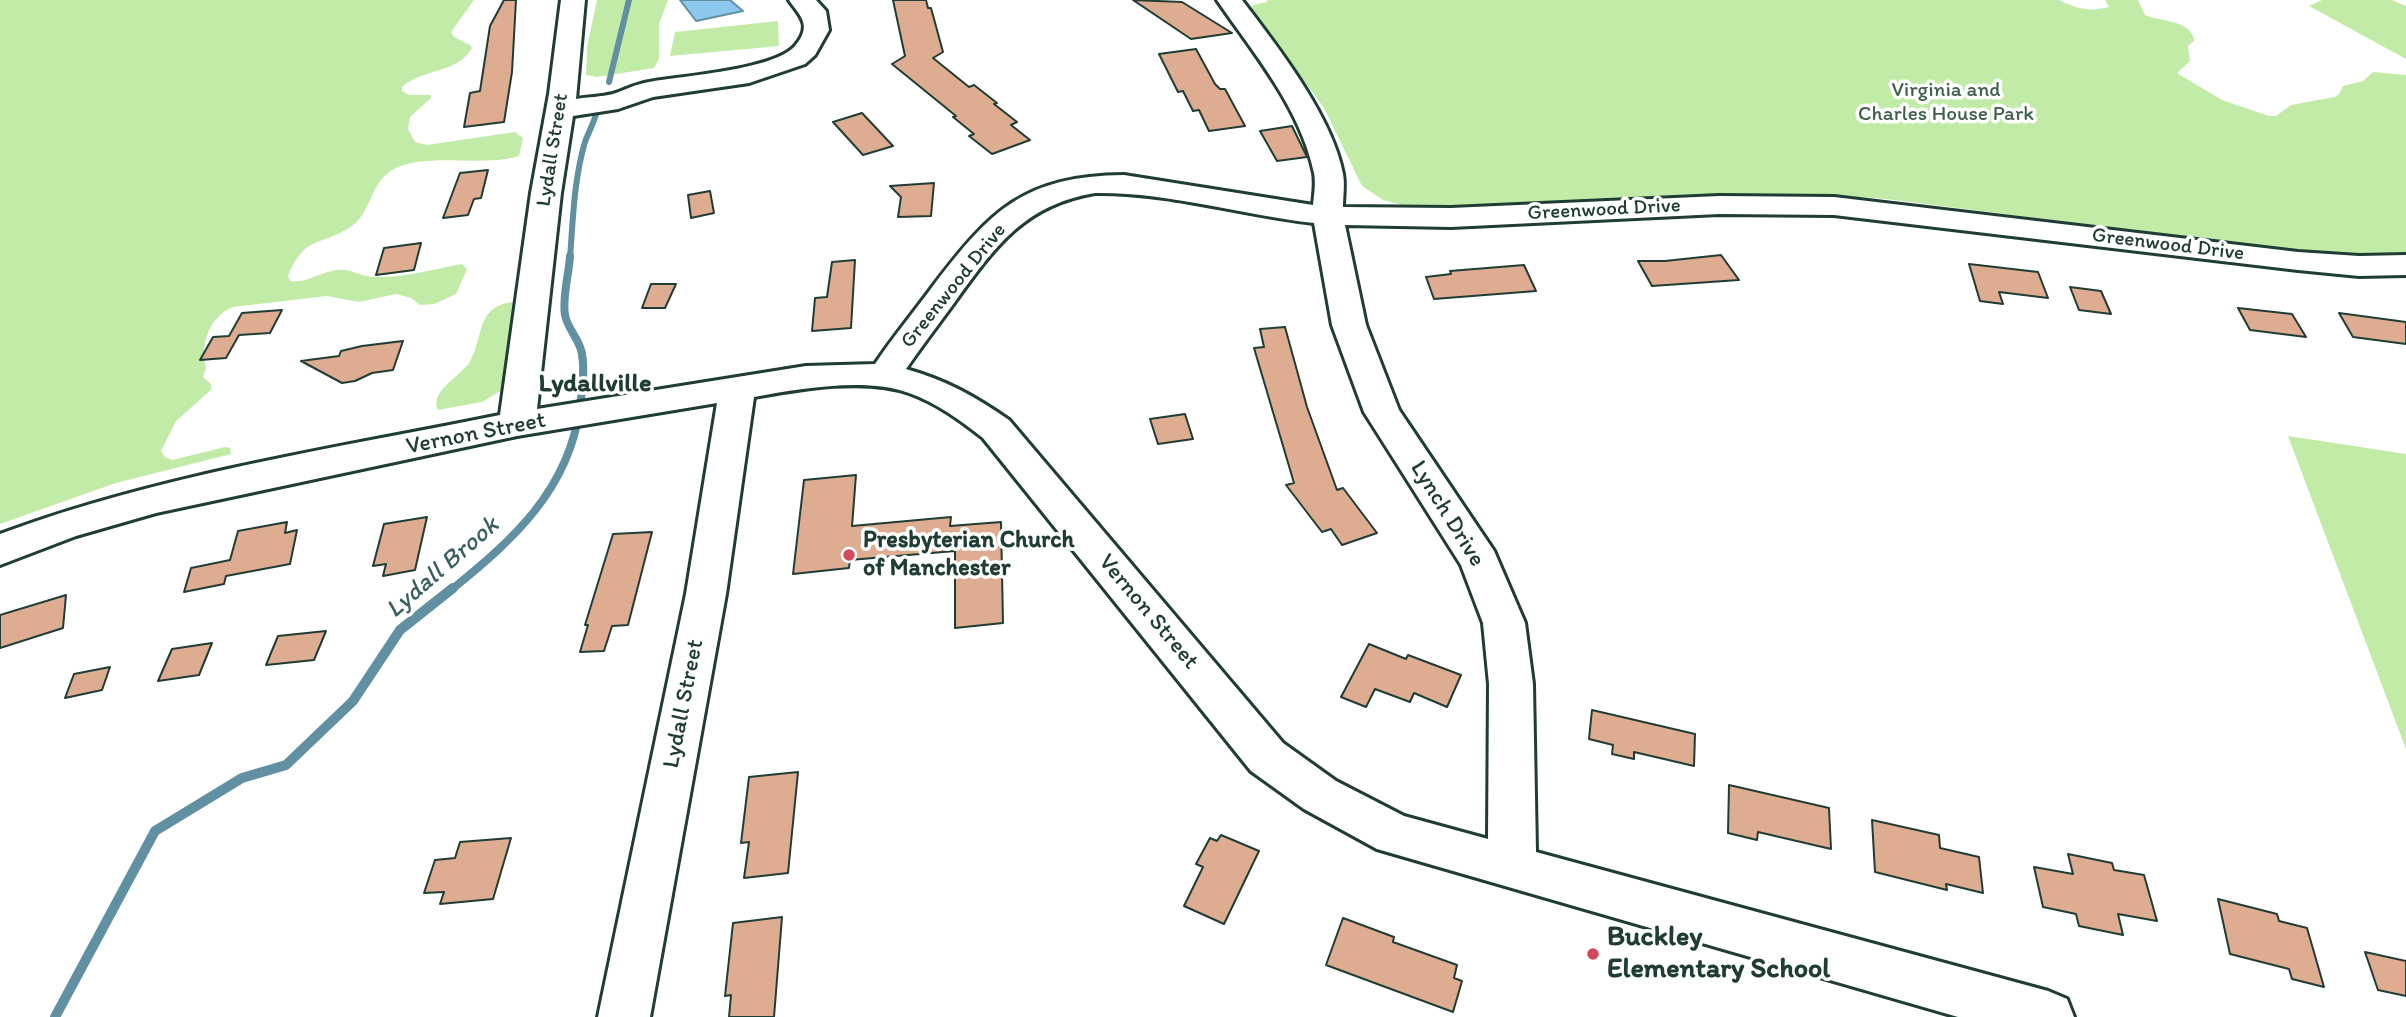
<!DOCTYPE html>
<html>
<head>
<meta charset="utf-8">
<style>
	body { margin:0 }
	canvas { display:block; background:#fff }
</style>
</head>
<body>
<canvas width="2406" height="1017"></canvas>
<script>
const c = document.querySelector('canvas').getContext('2d');
c.lineJoin = 'round';
function fillPath(path, color) { c.fillStyle = color; c.fill(path, 'evenodd'); }
function strokePath(path, color, width, dash) { c.strokeStyle = color; c.lineWidth = width; c.lineCap = dash ? 'butt' : 'round'; c.setLineDash(dash || []); c.stroke(path); }
function write(font, color, halo, rows, align = 'center') {
  c.font = font + ' Itim,sans-serif'; c.lineWidth = 7; c.setLineDash([]); c.textBaseline = 'middle'; c.strokeStyle = halo; c.fillStyle = color; for (const [text, x, y, turn = 0] of rows) {
    c.save(); c.translate(x, y); c.rotate((+turn || 0) * Math.PI / 180); c.textAlign = isNaN(turn) ? turn : align; if (halo) c.strokeText(text, 0, 0); c.fillText(text, 0, 0); c.restore();
  }
}
fillPath(new Path2D(`
	M0,0h474l-23,32 3,5 16,8 2,3c-15,26 -49,20 -70,39v4l7,4h22v3l-21,19 -2,12 7,13 12,3 88,-13 8,6 -4,18c-36,12 -102,-6 -131,17 -17,12 -18,40 -36,53 -31,21 -47,8 -64,50l2,5c17,3 31,-10 48,-11 12,-2 24,7 37,7 29,1 59,-8 87,-13l5,5 -11,25 -22,10 -14,1 -9,-7 -15,-4 -37,8 -32,-6 -94,11c-24,10 -33,37 -27,61l-3,9 8,7v6l-35,31 -15,30 4,6 7,3 53,-13 5,1 1,6 -115,29 -116,41z
	M597,0h71l-9,24v35l-5,9 -57,9 -11,-2 1,-28z
	M1267,0h792c19,9 30,12 50,7l-4,-7h33l7,15c16,7 48,5 49,26l-6,5 2,15 -13,12 45,27 47,16h7l15,-11 43,-8 5,-3 4,-8 20,-5 10,-9 33,3v177l-51,3 -51,-3 -418,-53 -73,-5 -154,2 -189,10 -68,-1 -19,-5 -21,-14 -38,-78 -73,-99 2,-4 14,-3z
	M2322,0h70l14,6v53l-97,-53z
	M778,21l1,25 -109,10 5,-24z
	M515,302l-11,87 -22,13 -44,8c-9,-18 21,-33 31,-47 16,-25 5,-58 46,-61z
	M2288,436l118,18v295z`), '#c2eba7');
const water = new Path2D(`
	M680,0h50l13,11 -47,10z`);
fillPath(water, '#8cc8ec');
strokePath(water, '#6090a2', 2);
strokePath(new Path2D(`
	M609,82l20,-82
	M570,258c3,-39 4,-79 15,-116 4,-11 9,-19 12,-31`), '#6090a2', 6);
strokePath(new Path2D(`
	M451,590c62,-50 118,-100 129,-183 2,-17 5,-35 2,-53 -2,-14 -15,-26 -17,-39 -3,-18 4,-41 5,-59`), '#6090a2', 8);
strokePath(new Path2D(`
	M55,1017l100,-186 87,-53 44,-13 67,-64 47,-71 53,-42`), '#6090a2', 10);
const building = new Path2D(`
	M504,0h12l-4,72 -8,50 -40,5 6,-34 10,-2 10,-65z
	M893,0h33l2,8h3l12,44 -10,6 36,29 5,-2 23,18 -3,1 23,18 -6,3 19,15 -38,14 -23,-18 5,-2 -21,-17 3,-1 -64,-52 13,-8z
	M1133,0l49,2 50,31 -41,6z
	M1196,49l19,35 5,5h5l20,37 -36,5 -10,-21 -6,1 -10,-20 -5,1 -19,-38z
	M862,113l31,33 -30,9 -30,-33z
	M1292,126l15,31 -30,4 -17,-30z
	M488,170l-7,28 -7,1 -6,16 -25,3 17,-45z
	M934,183l-3,33 -33,1 3,-20 -11,-11z
	M710,191l4,22 -23,5 -3,-23z
	M421,243l-7,27 -38,5 8,-27z
	M1721,255l18,25 -87,6 -14,-25h27z
	M855,260l-4,68 -39,3 3,-33 12,-1 5,-35z
	M1969,264l69,8 10,26 -49,-6 4,12 -23,-3z
	M1524,265l12,26 -102,8 -8,-22 25,-3 -1,-3z
	M651,284h25l-11,24h-23z
	M2070,287l31,4 10,23 -32,-4z
	M2238,308l54,6 14,23 -56,-7z
	M282,310l-12,23 -31,2 -13,23 -26,2 13,-23 16,-1 13,-23z
	M2339,313l67,9v22l-53,-7z
	M1285,327l22,80 30,83 6,-2 34,45 -35,12 -11,-16 -9,3 -36,-47 8,-2 -40,-135 10,-1 -4,-18z
	M403,341l-10,29 -21,3 -17,8 -13,2 -41,-22 38,-5 2,-5 21,-5z
	M1185,414l8,25 -35,5 -8,-25z
	M856,475l-4,51 99,-9 -1,9 51,-4 2,101 -48,5v-77l-105,9 -1,8 -56,6 11,-94z
	M427,517l-12,53 -32,6 3,-12 -13,2 11,-42z
	M287,522l-2,11 12,-3 -7,34 -64,12 -2,8 -40,8 7,-24 39,-8 8,-29z
	M652,532l-24,93 -16,1 -8,25 -24,1 8,-27h-3l28,-91z
	M66,595l-3,33 -63,20v-33z
	M326,631l-12,29 -48,5 12,-29z
	M212,643l-13,32 -41,6 14,-32z
	M1369,644l37,15 2,-4 53,20 -14,32 -33,-14 -4,9 -35,-13 -9,18 -25,-10z
	M110,667l-8,23 -37,8 9,-24z
	M1592,710l103,24 -1,32 -60,-14v7l-22,-5 1,-9 -24,-6z
	M798,772l-10,101 -44,5 5,-36 -8,1 8,-66z
	M1729,785l100,23 2,41 -73,-17 -1,8 -29,-7z
	M1872,820l67,15 1,13 39,9 4,36 -37,-9 1,6 -72,-18z
	M1221,835l38,16 -35,73 -40,-18 19,-39 -7,-3 14,-26 7,3z
	M511,838l-18,61 -53,5 4,-12 -20,1 11,-33 20,-2 5,-16z
	M2068,854l44,9 2,7 30,5 13,46 -39,-7 5,21 -44,-9 -3,-12 -33,-7 -9,-40 39,7z
	M2218,899l59,15 2,7 28,7 17,59 -32,-8 -3,-10 -59,-15z
	M782,917l-8,100h-45l2,-22 -6,1 8,-73z
	M1343,918l51,19 -1,5 64,23 -3,13 8,3 -9,31 -127,-47z
	M2365,952l41,9v35l-28,-6z`);
fillPath(building, '#deac90');
strokePath(building, '#1f3d34', 2);
const minor = new Path2D(`
	M561,0h24l-9,99c12,-2 25,-2 37,-5 12,-4 23,-10 36,-12 32,-6 125,-12 146,-36 18,-21 5,-30 -6,-46h27l10,11 3,19 -14,25 -10,9 -56,19 -96,14 -35,12 -45,7 -12,77 -24,216 269,-43 69,-2c18,-27 39,-52 58,-78 58,-76 91,-110 191,-111l189,30c1,-10 3,-22 1,-32 -14,-66 -60,-119 -97,-173h25c35,46 90,116 101,174 2,10 0,23 0,33l108,1 268,-12 115,1 464,55 61,4 47,-1v20l-47,1 -61,-6 -464,-55 -115,-1 -268,13 -106,-2 21,100 33,85 95,141 31,72 8,61 3,168 512,139 19,8 7,18h-116l-581,-168 -73,-40 -53,-38 -268,-333c-23,-18 -46,-35 -74,-45 -44,-16 -109,-4 -155,4l-28,197 -76,423h-52l88,-423 31,-191 -200,33 -361,77 -80,23 -76,29v-31c161,-60 332,-85 500,-119l31,-222 18,-99zM1095,193c74,-1 146,22 219,30l18,102 32,87 97,153 22,58 6,61 -1,155 -84,-23 -68,-35 -53,-38 -274,-323c-33,-23 -63,-40 -103,-51 15,-22 32,-44 48,-66 40,-55 69,-98 141,-110z`);
strokePath(minor, '#1f3d34', 6);
fillPath(minor, '#fff');
for (const [x, y, r, color] of [
	[849,555,7,"#d1495b"],
	[1593,954,7,"#d1495b"]
]) { const dot = new Path2D(); dot.arc(x, y, r, 0, 2 * Math.PI); c.fillStyle = color; c.fill(dot); strokePath(dot, '#fff', 2.5); }
write('21px', '#40604b', '#fff', [
	["Virginia and",1946,91],
	["Charles House Park",1946,115]
]);
write('21px', '#1f3d34', '#fff', [
	["Lydall Street",553,150,-81],
	["Greenwood Drive",1604,210,-3],
	["Greenwood Drive",2168,245,7],
	["Greenwood Drive",954,286,-51]
]);
write('24px', '#1f3d34', '#fff', [
	["Vernon Street",476,434,-11],
	["Lynch Drive",1447,514,58],
	["Vernon Street",1148,612,50],
	["Lydall Street",684,704,-79]
]);
write('bold 24px', '#1f3d34', '#fff', [
	["Presbyterian Church",863,541],
	["of Manchester",863,569]
], 'left');
write('bold 26px', '#1f3d34', '#fff', [
	["Lydallville",595,384]
]);
write('italic 26px', '#3a6062', '#fff', [
	["Lydall Brook",443,568,-41]
]);
write('bold 28px', '#1f3d34', '#fff', [
	["Buckley",1607,938],
	["Elementary School",1607,970]
], 'left');
</script>
</body>
</html>
